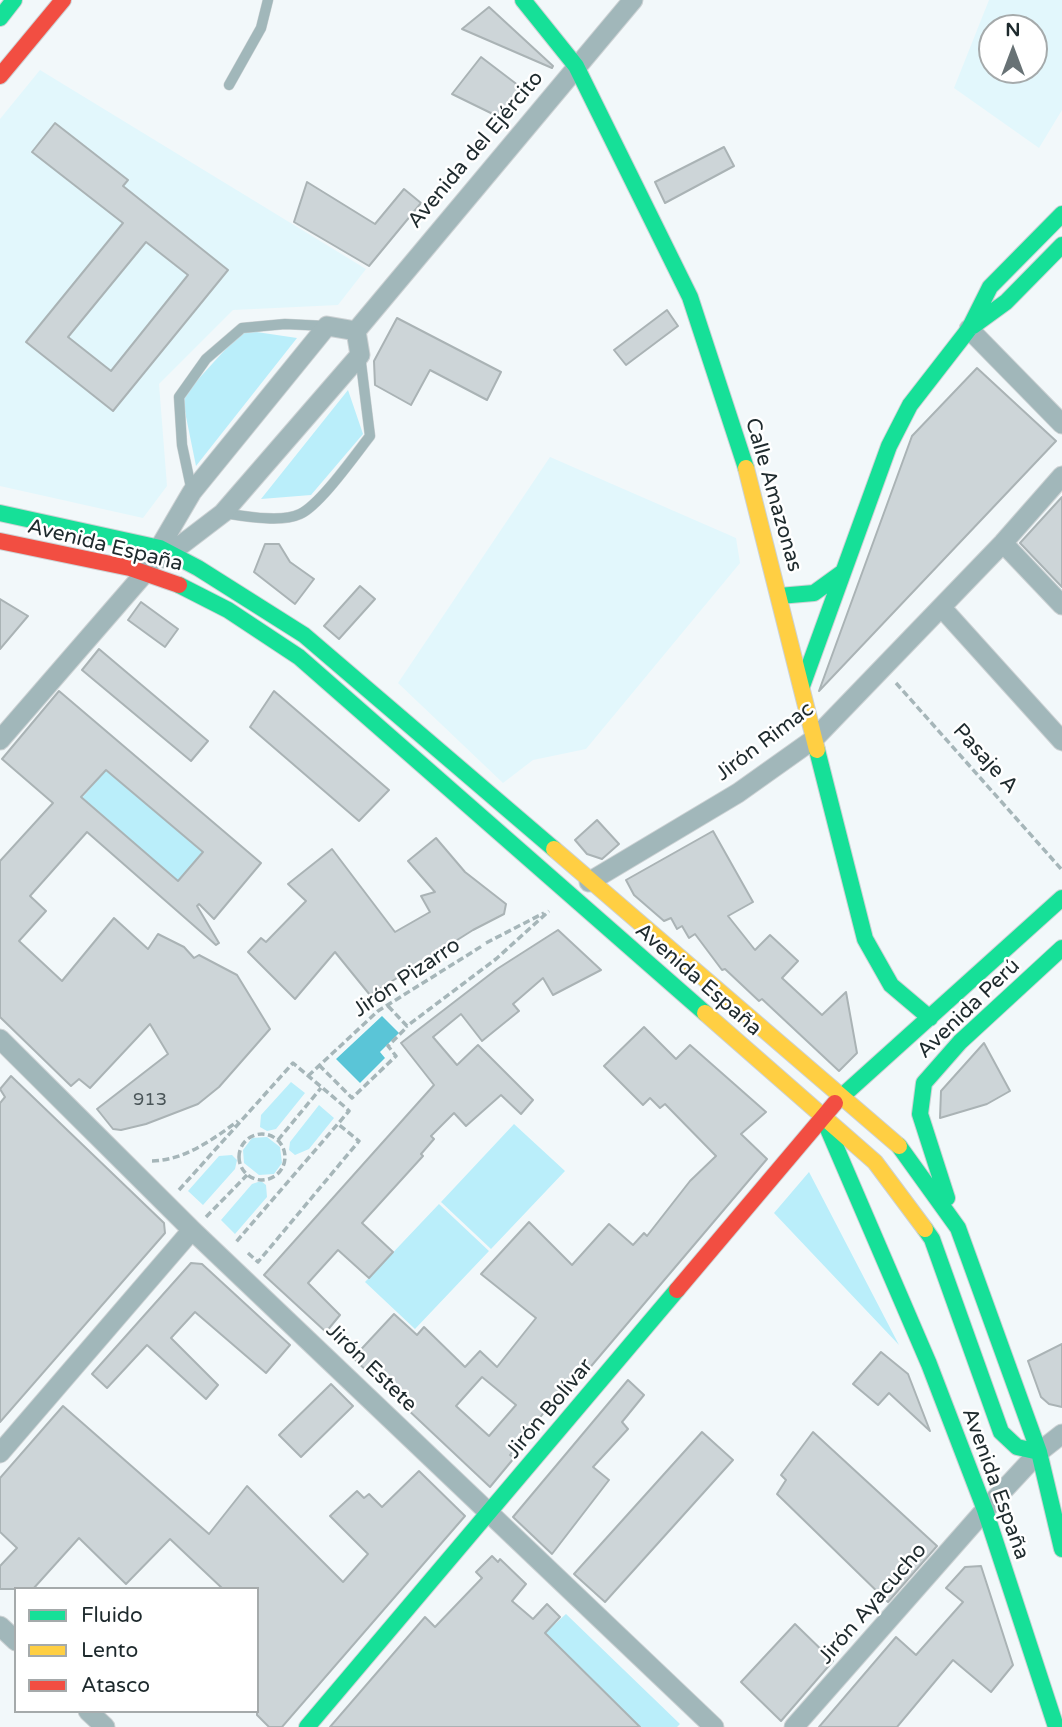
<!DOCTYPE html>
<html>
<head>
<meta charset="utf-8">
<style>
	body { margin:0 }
	#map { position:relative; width:1062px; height:1727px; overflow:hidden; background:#f2f8fa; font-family:"Varela Round",sans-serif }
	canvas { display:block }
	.legend { position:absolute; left:14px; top:1587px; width:245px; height:126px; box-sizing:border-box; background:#fff; border:2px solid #a5aaab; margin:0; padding:9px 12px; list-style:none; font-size:21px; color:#1e2a2d }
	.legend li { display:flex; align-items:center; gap:14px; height:35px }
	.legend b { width:35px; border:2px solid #a5aaab }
	.north { position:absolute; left:978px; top:14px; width:70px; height:70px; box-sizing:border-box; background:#fff; border:2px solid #a5aaab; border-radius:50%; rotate:0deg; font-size:19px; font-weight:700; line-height:28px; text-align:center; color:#1e2a2d }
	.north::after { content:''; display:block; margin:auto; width:24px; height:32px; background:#687275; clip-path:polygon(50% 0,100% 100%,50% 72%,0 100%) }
</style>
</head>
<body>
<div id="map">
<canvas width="1062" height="1727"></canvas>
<ul class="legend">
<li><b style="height:9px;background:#16e098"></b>Fluido</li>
<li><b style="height:9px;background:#ffcf43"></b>Lento</li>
<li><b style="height:9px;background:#f24e42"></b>Atasco</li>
</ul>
<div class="north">N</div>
</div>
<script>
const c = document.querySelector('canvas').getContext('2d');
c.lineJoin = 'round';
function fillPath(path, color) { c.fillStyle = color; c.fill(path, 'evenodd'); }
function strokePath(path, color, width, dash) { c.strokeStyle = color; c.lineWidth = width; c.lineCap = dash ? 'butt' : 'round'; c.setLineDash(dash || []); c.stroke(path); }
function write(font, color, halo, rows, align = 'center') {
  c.font = font + ' "Varela Round",sans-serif'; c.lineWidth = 5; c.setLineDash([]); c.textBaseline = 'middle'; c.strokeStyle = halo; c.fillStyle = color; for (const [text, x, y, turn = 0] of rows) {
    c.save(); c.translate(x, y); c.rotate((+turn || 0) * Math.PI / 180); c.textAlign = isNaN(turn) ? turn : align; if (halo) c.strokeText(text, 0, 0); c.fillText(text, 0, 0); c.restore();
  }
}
fillPath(new Path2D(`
	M989,0h73v110l-23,38 -85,-60zM1034,28v42h-42v-42z
	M40,70l326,199 -28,36 -105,5 -74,74 8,102 -24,32 -143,-32v-367z
	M550,457l186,81 4,25 -154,186 -53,11 -30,23 -105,-100z`), '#e2f7fc');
fillPath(new Path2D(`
	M243,330l54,8 -101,128 -14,-69z
	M348,390l15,44 -52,61 -50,4z
	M106,770l97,82 -25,29 -96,-83z
	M291,1082l14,11 -29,36 -9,2 -7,-4 1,-12z
	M319,1105l15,13 -25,31 -14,6 -6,-5 1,-8z
	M514,1124l51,47 -74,78 -50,-47z
	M267,1137l13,10 2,16 -8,11 -15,1 -15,-12 -1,-13 9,-12z
	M232,1155l5,5 -2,9 -32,36 -15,-14 31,-35z
	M809,1172l90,173 -125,-132z
	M261,1181l5,4 1,12 -32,37 -14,-14 31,-36z
	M439,1204l50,47 -74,78 -50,-47z
	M566,1614l114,110 -3,3h-37l-95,-94z`), '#baeefa');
fillPath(new Path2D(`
	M382,1016l17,17 -19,19 5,6 -25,25 -24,-24z`), '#5ac5d7');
const building = new Path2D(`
	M489,7l64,59 -1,2 -90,-39z
	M481,57l42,32 -22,29 -49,-24z
	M55,123l73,57 -5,6 105,84 -115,141 -87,-69 97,-119 -91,-71zM146,242l42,33 -77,96 -43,-34z
	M724,147l10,19 -69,37 -10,-21z
	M307,182l68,42 29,-35 17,14 -52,63 -75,-44z
	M667,310l11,16 -52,39 -12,-15z
	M397,318l104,54 -14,28 -57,-30 -19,35 -36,-20 -1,-24z
	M977,368l79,73 -237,250 93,-255z
	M1062,497v90l-42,-44z
	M265,544h14l11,18 24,17 -19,25 -41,-32z
	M360,586l15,13 -36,40 -15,-13z
	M0,599l28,17 -28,33z
	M141,602l37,27 -13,18 -37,-27z
	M99,649l109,92 -17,20 -109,-91z
	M59,691l202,172 -47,56 -15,-15 -2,2 22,37 -3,2 -129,-113 -57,64 16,15 -27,30 43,40 52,-63 34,31 10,-15 26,13 10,11 5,-3 38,20 33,54 -51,58 -21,17 -52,20 -25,6 -8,-1 -16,-20 71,-55 -18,-30 -60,64 -11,-9 -8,7 -71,-69v-156l53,-58 -51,-44zM106,770l97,82 -25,29 -97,-84z
	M274,691l115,99 -30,31 -109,-94z
	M597,820l22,24 -17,15 -15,-5 -12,-14z
	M713,831l40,71 -25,14 27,34 15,-15 28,26 -16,17 40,37 24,-23 11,61 -18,18 -77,-72 -3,2 -34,-32 -3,1 -27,-36 -6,4 -7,-12 -5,3 -6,-11 -7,3 -30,-26 -8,-15z
	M436,838l29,34 41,32 -2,10 -31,16 -103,65 -35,-43 -40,47 -47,-47 13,-14 5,4 40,-41 -18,-17 44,-35 63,83 35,-20 -9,-16 14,-4 -27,-31z
	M558,930l43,40 -48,25 -10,-17 -30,26 6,7 -37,30 -21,-27 -28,23 24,28 21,-20 55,55 -12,14 -20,-19 -35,31 -12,-13 -23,23 3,3 -13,15 2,2 -61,67 31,29 -24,26 -31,-28 -30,33 32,32 -14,17 -62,-57 170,-190 -33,-42 96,-74z
	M644,1027l32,32 14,-14 76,67 -25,22 26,25 -208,245 -5,-4 -44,55 4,3 -24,29 -137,-129 41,-44 23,21 7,-8 41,40 15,-16 17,16 39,-49 -55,-44 48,-52 43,43 37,-41 24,21 11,-12 3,3 43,-55 26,-25 -51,-52 -5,4 -10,-10 -7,7 -39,-39zM482,1377l34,28 -27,31 -33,-30z
	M984,1043l26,48 -23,13 -47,14 1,-27z
	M11,1076l153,147 1,10 -165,189v-319l5,-6 -5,-8z
	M191,1263l11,1 88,81 -24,28 -71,-61 -24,26 47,47 -12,14 -59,-54 -40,43 -15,-14z
	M1062,1344v63l-13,-3 -8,-7 -13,-36z
	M881,1352l27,22 22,57 -41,-38 -11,12 -25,-21z
	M628,1380l16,15 -22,27 6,7 -35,38 16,13 -57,74 -39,-37z
	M331,1384l22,22 -52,51 -22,-22z
	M63,1406l146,128 38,-48 96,96 25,-28 -38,-38 27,-25 7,7 5,-4 13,13 37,-36 46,45 -183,211h-13l-12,-12v-126h-34l-53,-50 -44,45 -47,-46 -46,51h-33v-23l17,-18 -17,-16v-54z
	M702,1432l31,28 -128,142 -31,-28z
	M813,1432l124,114 -49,56 -111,-108 9,-14 -5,-5z
	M492,1556l6,6 2,-3 26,25 -14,17 21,18 14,-15 13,13 -15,16 95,94h-310l95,-110 10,10 47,-49 -6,-6z
	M981,1566l32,99 -22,27 -38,-32 -56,67h-78l77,-90 20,18 47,-53 -17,-14 19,-21z
	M795,1624l38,37 -52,60 -40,-39z`);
fillPath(building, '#cdd5d8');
strokePath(building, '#aab3b5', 2);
const lane = new Path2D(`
	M229,85l32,-57 7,-28
	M192,492l-10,-47 -3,-48 27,-38 36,-31 43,-4 41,2
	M223,513c21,3 58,10 77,1 20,-9 55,-59 70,-78l-10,-81`);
const street = new Path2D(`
	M969,329l93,95
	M1003,543l59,62
	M164,558l59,-45 137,-158 -4,-24 277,-331
	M942,608l120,133
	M0,740l144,-166 48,-82 135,-166 29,5
	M589,882l149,-89 76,-54 189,-196 59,-67
	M0,1039l192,191 522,497
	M0,1453l192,-223
	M0,1626l16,15
	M88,1711l17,16
	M794,1727l191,-217 54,-58 23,-18`);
const fast = new Path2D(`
	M523,0l53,66 114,231 56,171
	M0,18l14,-18
	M973,326l33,-24 56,-57
	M0,513l160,35 38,20 106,67 250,214
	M179,585l49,25 71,47 406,356
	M779,596l35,-3 29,-21
	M802,686l87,-240 21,-41 59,-76 21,-42 72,-73
	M817,750l48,189 26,46 39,33
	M840,1098l222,-200
	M825,1122l104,242 56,146 71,217
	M899,1146l59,82 81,224 23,97
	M947,1198l-27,-84 4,-31 36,-41 102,-94
	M925,1229l7,10 69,193 16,15 22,5
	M307,1727l370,-437`);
const slow = new Path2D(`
	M746,468l71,282
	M554,849l345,297
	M705,1013l170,149 50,67`);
const jam = new Path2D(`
	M0,76l63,-76
	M0,541l130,27 49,17
	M677,1290l158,-187`);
strokePath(lane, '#cdd2d4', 11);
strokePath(street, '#cdd2d4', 21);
strokePath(fast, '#cdd2d4', 18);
strokePath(slow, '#cdd2d4', 18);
strokePath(jam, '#cdd2d4', 18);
strokePath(new Path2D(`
	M896,683l166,187
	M486,943l58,-30
	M388,1006l19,20 89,-67 53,-48
	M319,1065l33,33 44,-42 -8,-10 19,-19
	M308,1076l70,-65 104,-65
	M239 1157a23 23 0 1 1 46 0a23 23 0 1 1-46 0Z
	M278,1140l43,-52
	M152,1161c33,-1 60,-21 86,-40
	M179,1190l114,-127 52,44 4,4 -113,131
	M206,1217l41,-42
	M248,1253l10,9 101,-121 -21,-17`), '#a6b6b9', 3.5, [7, 3.5]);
strokePath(lane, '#a1b7ba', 10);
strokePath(street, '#a1b7ba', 19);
strokePath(fast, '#16e098', 16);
strokePath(slow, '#ffcf43', 16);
strokePath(jam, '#f24e42', 16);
write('18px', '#4a5558', null, [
	["913",150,1100]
]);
write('21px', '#1e2a2d', '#fff', [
	["Avenida del Ejército",476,150,-50],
	["Calle Amazonas",773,495,74],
	["Avenida España",105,546,14],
	["Jirón Rimac",765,742,-37],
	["Pasaje A",985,759,48],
	["Jirón Pizarro",407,978,-34],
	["Avenida España",698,980,41],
	["Avenida Perú",969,1009,-44],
	["Jirón Estete",371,1368,44],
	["Jirón Bolívar",550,1409,-50],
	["Avenida España",995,1484,70],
	["Jirón Ayacucho",873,1604,-49]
]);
</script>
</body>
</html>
